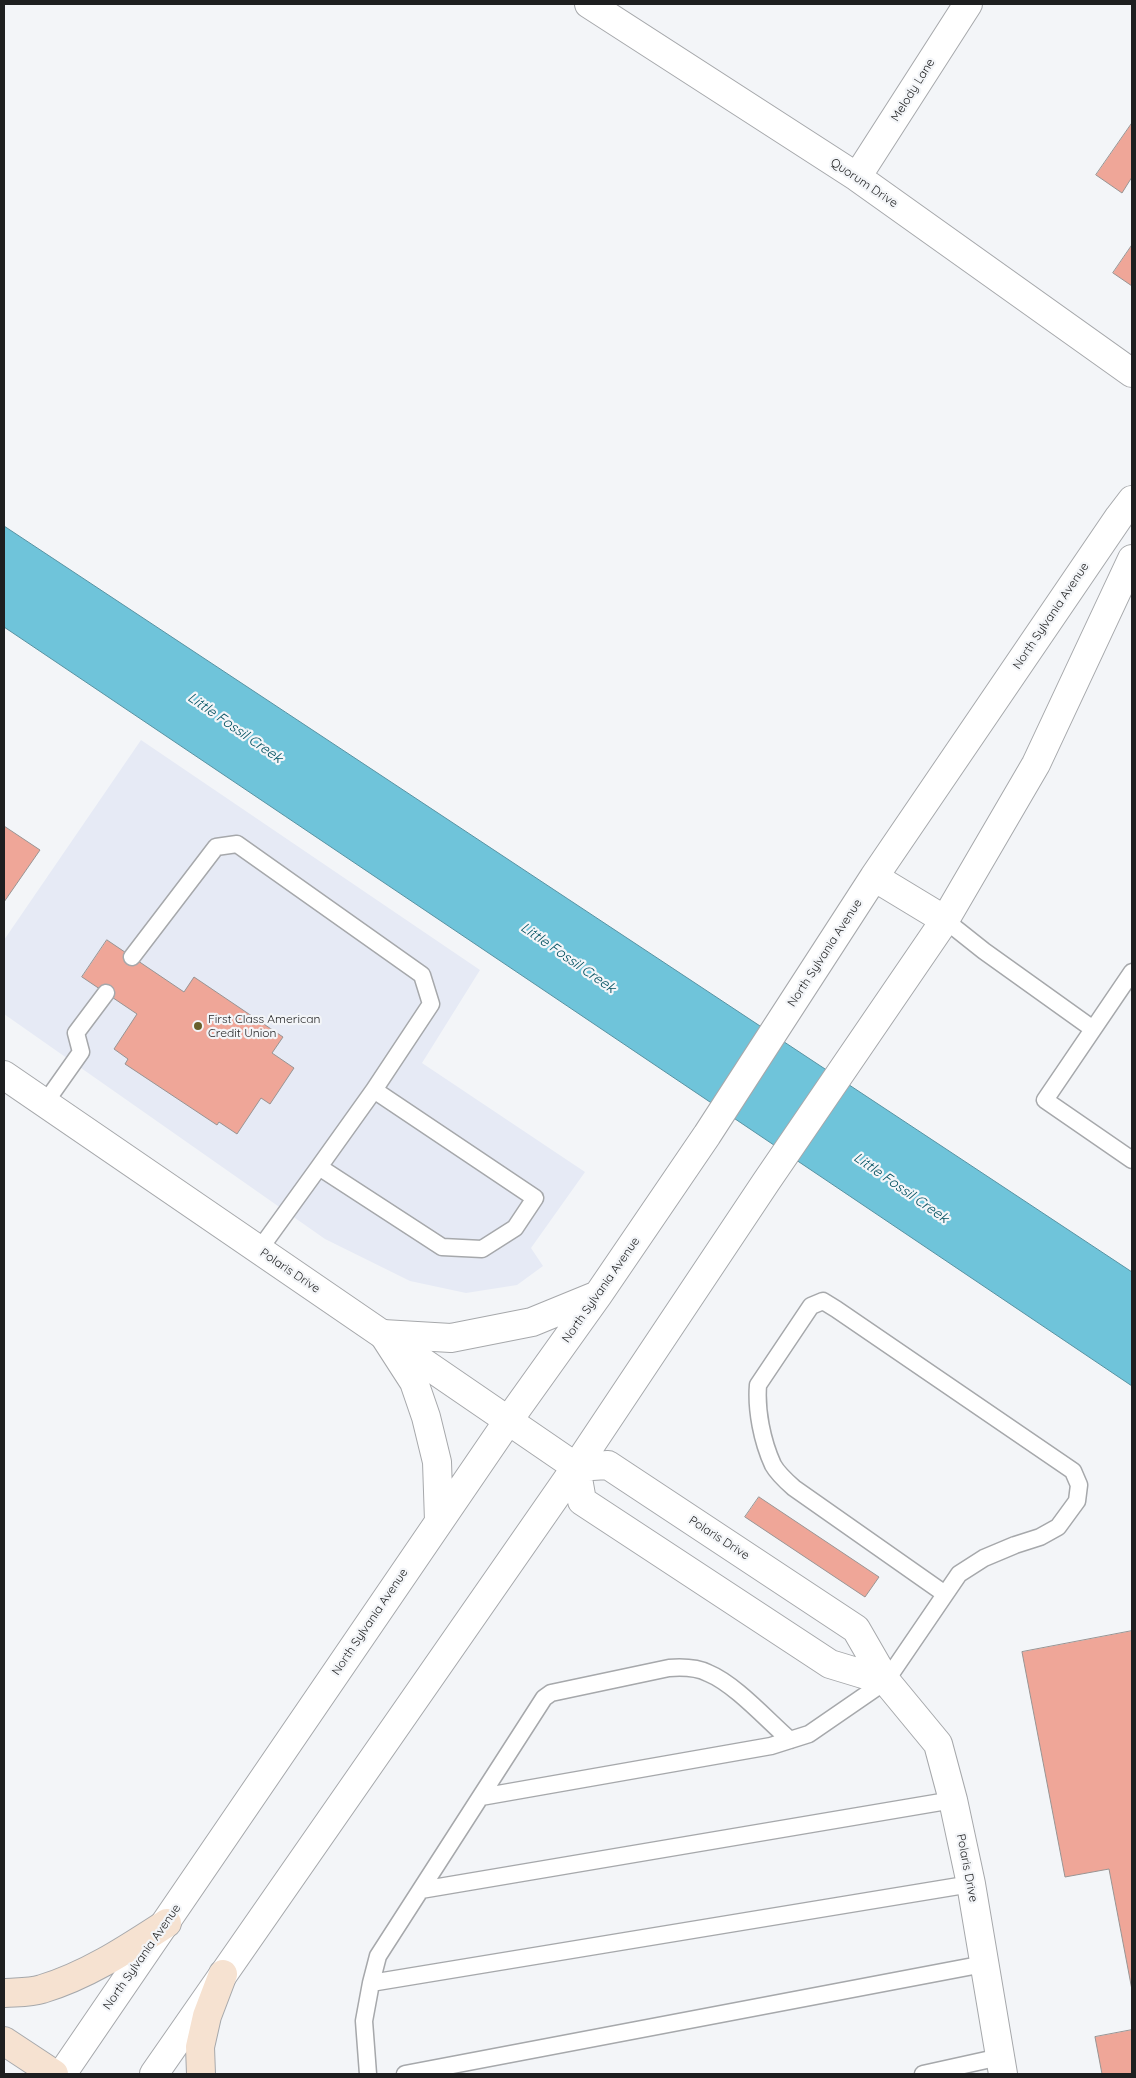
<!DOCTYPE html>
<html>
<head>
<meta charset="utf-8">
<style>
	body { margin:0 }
	#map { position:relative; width:1136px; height:2078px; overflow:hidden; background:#f3f5f8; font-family:Quicksand,sans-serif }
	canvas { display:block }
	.frame { position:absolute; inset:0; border:5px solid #1e1f20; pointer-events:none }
</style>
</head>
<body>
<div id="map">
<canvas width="1136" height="2078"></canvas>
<div class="frame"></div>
</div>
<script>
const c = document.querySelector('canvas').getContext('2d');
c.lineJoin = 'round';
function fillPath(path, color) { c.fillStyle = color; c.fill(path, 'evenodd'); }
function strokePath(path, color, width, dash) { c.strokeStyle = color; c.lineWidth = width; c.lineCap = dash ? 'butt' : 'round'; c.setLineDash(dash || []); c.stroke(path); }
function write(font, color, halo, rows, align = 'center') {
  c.font = font + ' Quicksand,sans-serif'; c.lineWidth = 4.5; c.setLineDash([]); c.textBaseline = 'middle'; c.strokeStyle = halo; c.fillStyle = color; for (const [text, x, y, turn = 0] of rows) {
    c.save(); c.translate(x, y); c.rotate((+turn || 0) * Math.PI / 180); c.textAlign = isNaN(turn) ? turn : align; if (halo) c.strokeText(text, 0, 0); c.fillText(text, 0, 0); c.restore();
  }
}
fillPath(new Path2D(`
	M141,740l339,230 -58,93 163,109 -54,76 12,18 -26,19 -51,8 -56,-12 -85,-42 -321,-225v-74z`), '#e6eaf5');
const water = new Path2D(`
	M4,526l1128,746v114l-1128,-759z`);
fillPath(water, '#6fc4da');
strokePath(water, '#5792a2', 1);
const building = new Path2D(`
	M1132,123v54l-10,16 -26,-18z
	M1132,245v41l-19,-13z
	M4,826l36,24 -36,52z
	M107,940l77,52 10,-15 89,60 -11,16 22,15 -24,36 -9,-6 -24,36 -18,-12 -2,3 -92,-61 3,-5 -14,-10 23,-35 -55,-37z
	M759,1497l120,80 -14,20 -120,-80z
	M1132,1631v359l-23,-121 -44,8 -43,-225z
	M1132,2030v44h-30l-7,-37z`);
fillPath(building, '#efa698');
strokePath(building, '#989493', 1);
const service = new Path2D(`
	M945,920l39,31 109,78
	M132,957l84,-110 21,-3 185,131 9,29 -57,86
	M1132,972l-87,128 87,60
	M45,1103l36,-51 -5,-19 30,-40
	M259,1250l60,-83 123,80 40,2 33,-21 20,-30 -161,-108 -55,77
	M481,1797l290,-51 38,-12 77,-53 73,-107 25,-16 31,-13 25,-8 18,-10 19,-26 2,-16 -6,-14 -237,-162 -13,-8 -12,5 -53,79c-2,25 4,56 15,80 5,9 13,16 21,23l151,106
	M421,1890l532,-90
	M371,1983l600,-99
	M368,2074l-4,-53 7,-38 7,-27 166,-258 7,-5 118,-25c13,-1 27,-1 39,5 27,11 59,47 82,67
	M405,2074l579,-110
	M923,2074l77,-17`);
const minor = new Path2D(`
	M589,4l268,173 275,196
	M857,177l111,-173
	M4,1075l572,392 32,-2 248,164 30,52 52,63 15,56 18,84 32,190
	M576,1467l6,34 248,163 56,17`);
const tertiary = new Path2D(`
	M874,877l71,43
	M383,1334l68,4 81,-16 66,-27
	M383,1334l31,48 12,35 11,45 2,59
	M62,2074l446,-653 90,-126 109,-160 167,-258 245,-360 13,-17
	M154,2074l422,-607 190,-285 179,-262 91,-156 96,-205`);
const secondary = new Path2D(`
	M4,1993c12,-1 26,0 38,-4 46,-14 85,-40 125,-66
	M4,2041l50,33
	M201,2074l-1,-27 7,-31 16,-42`);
strokePath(service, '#a6a8ab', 19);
strokePath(minor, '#a6a8ab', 30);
strokePath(tertiary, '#a6a8ab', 30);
strokePath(secondary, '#a6a8ab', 30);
strokePath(service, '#fff', 16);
strokePath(minor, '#fff', 28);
strokePath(tertiary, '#fff', 28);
strokePath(secondary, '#f6e2d1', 28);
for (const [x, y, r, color] of [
	[198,1026,5,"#695e2b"]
]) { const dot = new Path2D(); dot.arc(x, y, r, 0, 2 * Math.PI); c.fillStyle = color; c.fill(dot); strokePath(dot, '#f3f5f8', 2); }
write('12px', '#1e1f20', '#f3f5f8', [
	["Melody Lane",913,90,-58],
	["Quorum Drive",864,183,34],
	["North Sylvania Avenue",1051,616,-56],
	["North Sylvania Avenue",825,953,-57],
	["Polaris Drive",290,1271,34],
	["North Sylvania Avenue",601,1290,-55],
	["Polaris Drive",719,1538,33],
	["North Sylvania Avenue",370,1622,-56],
	["Polaris Drive",967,1868,79],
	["North Sylvania Avenue",142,1957,-55]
]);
write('12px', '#1e1f20', '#f3f5f8', [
	["First Class American",208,1019],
	["Credit Union",208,1033]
], 'left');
write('italic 14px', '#005060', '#f3f5f8', [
	["Little Fossil Creek",235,728,35],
	["Little Fossil Creek",568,958,35],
	["Little Fossil Creek",901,1188,35]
]);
</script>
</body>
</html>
